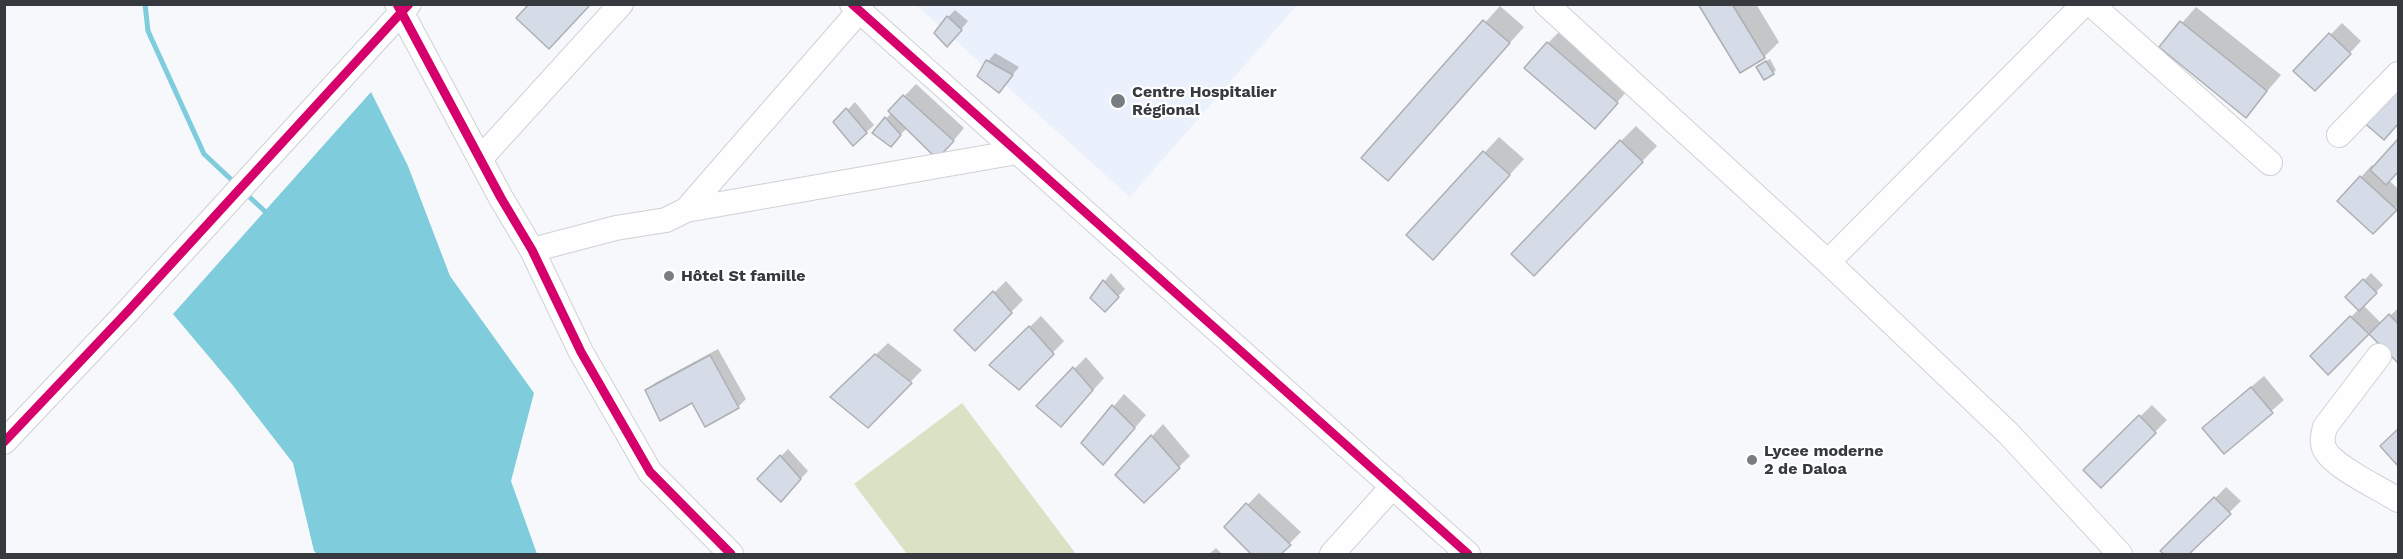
<!DOCTYPE html>
<html>
<head>
<meta charset="utf-8">
<style>
	body { margin:0 }
	#map { position:relative; width:2403px; height:559px; overflow:hidden; background:#f6f8fb; font-family:"Work Sans",sans-serif }
	canvas { display:block }
	.frame { position:absolute; inset:0; border:6px solid #36393d; pointer-events:none }
</style>
</head>
<body>
<div id="map">
<canvas width="2403" height="559"></canvas>
<div class="frame"></div>
</div>
<script>
const c = document.querySelector('canvas').getContext('2d');
c.lineJoin = 'round';
function fillPath(path, color) { c.fillStyle = color; c.fill(path, 'evenodd'); }
function strokePath(path, color, width, dash) { c.strokeStyle = color; c.lineWidth = width; c.lineCap = dash ? 'butt' : 'round'; c.setLineDash(dash || []); c.stroke(path); }
function write(font, color, halo, rows, align = 'center') {
  c.font = font + ' "Work Sans",sans-serif'; c.lineWidth = 4.5; c.setLineDash([]); c.textBaseline = 'middle'; c.strokeStyle = halo; c.fillStyle = color; for (const [text, x, y, turn = 0] of rows) {
    c.save(); c.translate(x, y); c.rotate((+turn || 0) * Math.PI / 180); c.textAlign = isNaN(turn) ? turn : align; if (halo) c.strokeText(text, 0, 0); c.fillText(text, 0, 0); c.restore();
  }
}
fillPath(new Path2D(`
	M916,5h381l-167,192z`), '#eaf1fc');
fillPath(new Path2D(`
	M962,403l114,151h-169l-53,-70z`), '#d9e2c4');
fillPath(new Path2D(`
	M371,92l37,74 42,110 84,117 -23,88 26,73h-220l-3,-3 -21,-88 -62,-80 -58,-69z`), '#7fcddc');
fillPath(new Path2D(`
	M1700,4h56l23,38 -15,15z
	M1500,6l24,21 -122,137 -39,-6z
	M2196,7l85,68 -35,41 -85,-69z
	M955,10l13,11 -13,16 -7,-20z
	M2342,23l19,18 -34,37 -32,-7z
	M1559,32l69,58 -22,25 -58,-72z
	M995,53l24,14 -20,24 -11,-30z
	M1770,59l6,11 -3,3 -12,-9z
	M916,84l48,44 -15,18 -42,-18 -9,9 -24,-4 17,-20 -1,-2z
	M855,102l19,23 -20,19 -19,-21z
	M1636,126l21,20 -108,112 72,-117z
	M1499,137l25,22 -76,84 -40,-8z
	M2398,141v30l-9,9 9,9v17l-26,26 -11,-55 11,-12 2,2z
	M1111,273l14,16 -13,14 -20,-5z
	M2371,273l12,12 -20,20 19,19 16,-16v50l-1,2 -28,-28 -41,41 -16,-17 47,-47 -11,-12z
	M1006,281l17,19 -48,49 -19,-19z
	M1041,316l23,25 -45,47 -28,-23z
	M888,343l34,27 -54,56 -36,-29z
	M718,349l28,50 -8,8 -46,-6 -45,-11 8,-7z
	M1086,357l18,21 -32,36 -34,-8z
	M2264,376l20,24 -60,52 -8,-35z
	M1124,394l22,21 -32,37 -31,-9z
	M2152,405l15,15 -66,66 -16,-16z
	M1163,424l27,32 -46,45 -27,-26z
	M788,449l20,22 -20,21 -29,-13z
	M2226,487l15,14 -54,53h-21l-3,-3z
	M1259,493l42,39 -22,22h-26l-27,-27z
	M1216,548l6,6h-13z`), '#0003');
strokePath(new Path2D(`
	M145,4l3,27 56,123 32,30
	M245,193l24,22`), '#7fcddc', 5);
const building = new Path2D(`
	M529,4h62l-42,45 -33,-31z
	M1698,4h34l33,54 -25,15z
	M947,16l15,14 -15,17 -13,-14z
	M1483,20l27,23 -122,138 -27,-23z
	M2180,21l87,70 -21,27 -87,-71z
	M2329,33l22,21 -36,37 -22,-20z
	M1547,42l71,61 -23,26 -71,-61z
	M986,60l27,15 -14,18 -22,-17z
	M1766,61l8,13 -10,6 -8,-13z
	M2398,89v35l-14,16 -22,-19z
	M903,95l51,46 -17,18 -49,-48z
	M846,108l21,25 -14,13 -20,-24z
	M885,117l16,18 -10,12 -19,-14z
	M2398,139v33l-12,13 -16,-15z
	M1620,140l23,22 -109,114 -23,-22z
	M1483,151l27,24 -77,85 -27,-25z
	M2360,176l37,34 -24,24 -36,-33z
	M2363,279l14,14 -18,18 -14,-14z
	M1103,280l16,17 -14,15 -15,-14z
	M993,291l19,22 -37,38 -21,-21z
	M2389,314l9,10v36l-1,2 -28,-28z
	M2350,316l19,18 -41,41 -18,-19z
	M1029,326l25,28 -35,36 -30,-25z
	M875,354l37,29 -44,45 -38,-31z
	M710,355l29,53 -34,19 -13,-24 -32,18 -15,-31z
	M1073,367l20,23 -32,37 -25,-21z
	M2251,387l22,26 -49,41 -22,-26z
	M1112,405l23,23 -32,37 -22,-22z
	M2139,415l17,18 -55,55 -18,-18z
	M2398,429v37l-18,-20z
	M1151,435l29,33 -36,35 -29,-28z
	M780,455l21,24 -20,23 -24,-23z
	M2214,497l17,17 -42,40h-25l-4,-3z
	M1246,503l45,42 -10,9h-30l-27,-27z`);
fillPath(building, '#d5dce8');
strokePath(building, '#adafb3', 1.5);
const minor = new Path2D(`
	M397,4l104,194 31,52 49,102 69,120 81,82
	M852,4l616,550
	M1546,4l282,258 180,171 112,121
	M2091,4l179,159
	M2339,135l59,-61
	M480,159l141,-155
	M686,210l173,-199
	M532,250l84,-22 50,-8 20,-10 331,-58
	M1828,262l256,-258
	M2379,356l-54,71c-2,8 -4,15 0,23 10,18 55,38 73,50
	M4,442l124,-131 281,-307
	M1332,554l61,-68`);
strokePath(minor, '#cfd1d4', 26);
strokePath(minor, '#fefefe', 24);
strokePath(new Path2D(`
	M397,4l104,194 31,52 49,102 69,120 81,82
	M852,4l616,550
	M4,442l124,-131 281,-307`), '#d6006c', 9);
for (const [x, y, r, color] of [
	[1118,101,8,"#797c80"],
	[669,276,6,"#797c80"],
	[1752,460,6,"#797c80"]
]) { const dot = new Path2D(); dot.arc(x, y, r, 0, 2 * Math.PI); c.fillStyle = color; c.fill(dot); strokePath(dot, '#fff', 2); }
write('bold 16px', '#36393d', '#fff', [
	["Centre Hospitalier",1132,92],
	["Régional",1132,110],
	["Hôtel St famille",681,276],
	["Lycee moderne",1764,451],
	["2 de Daloa",1764,469]
], 'left');
</script>
</body>
</html>
